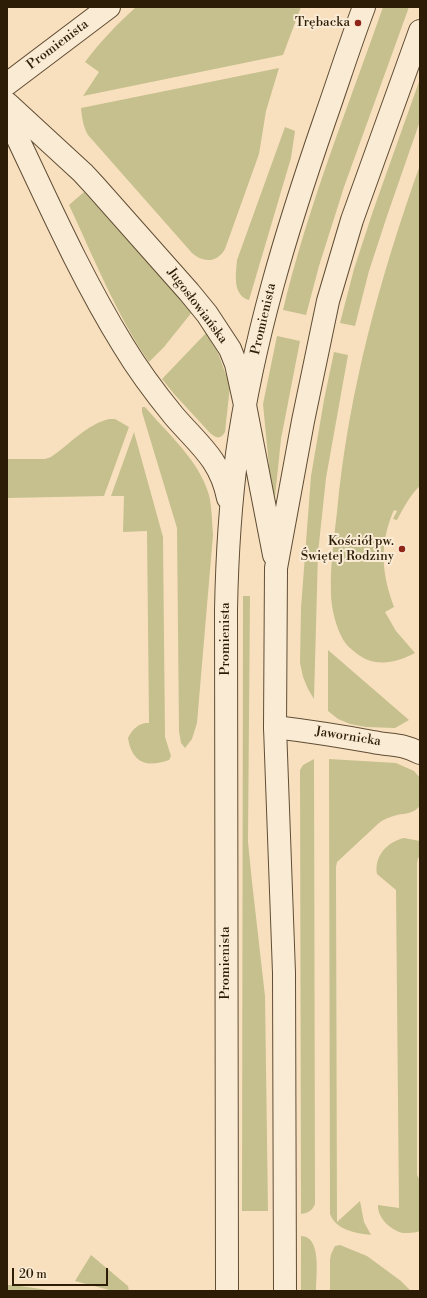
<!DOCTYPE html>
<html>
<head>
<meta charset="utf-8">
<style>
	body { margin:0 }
	#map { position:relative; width:427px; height:1298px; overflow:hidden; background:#f8e0bf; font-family:"Libre Bodoni",serif }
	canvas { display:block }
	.frame { position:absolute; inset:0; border:8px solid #2d1c06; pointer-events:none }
	.scale { position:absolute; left:12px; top:1268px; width:96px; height:18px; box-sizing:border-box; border:2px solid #2d1c06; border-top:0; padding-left:5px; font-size:12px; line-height:14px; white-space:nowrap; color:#2d1c06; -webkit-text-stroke:3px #faebd5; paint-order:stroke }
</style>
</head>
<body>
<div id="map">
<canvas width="427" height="1298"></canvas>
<div class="frame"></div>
<div class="scale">20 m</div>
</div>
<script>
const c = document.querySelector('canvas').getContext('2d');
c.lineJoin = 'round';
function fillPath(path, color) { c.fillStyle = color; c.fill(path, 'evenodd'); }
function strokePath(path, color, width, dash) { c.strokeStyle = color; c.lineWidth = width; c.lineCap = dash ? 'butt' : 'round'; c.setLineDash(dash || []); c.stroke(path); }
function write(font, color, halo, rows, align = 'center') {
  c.font = font + ' "Libre Bodoni",serif'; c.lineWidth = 4; c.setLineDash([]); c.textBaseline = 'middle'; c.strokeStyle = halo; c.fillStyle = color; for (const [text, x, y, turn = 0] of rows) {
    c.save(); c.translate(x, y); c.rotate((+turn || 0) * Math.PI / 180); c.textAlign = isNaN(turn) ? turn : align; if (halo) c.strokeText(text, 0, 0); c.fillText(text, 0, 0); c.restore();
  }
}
fillPath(new Path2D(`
	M136,7h165l-18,48 -200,41 16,-24 -14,-10c15,-20 32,-38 51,-55z
	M383,7h26l-65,180 -25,79 -13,49 -23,-5c25,-104 65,-203 100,-303z
	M279,68l-13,43 -7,43 -34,95c-8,14 -22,14 -33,4l-104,-118c-5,-9 -6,-17 -7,-27z
	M420,79v42l-33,95 -18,55 -14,55 -15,-3 14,-54 19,-58z
	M285,127l10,4 -4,27 -42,142c-17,-5 -13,-26 -12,-40z
	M420,165v321c-10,9 -17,23 -23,34l-4,-1 4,-8 -3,-1 -1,2c-14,34 -11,62 1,95l-9,5 11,19 19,22c-19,10 -41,15 -59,0 -3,-3 -7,-5 -9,-8 -10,-12 -16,-37 -16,-52 -1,-27 3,-55 6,-81 11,-119 43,-235 83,-347z
	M84,192l108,120 -28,35 -15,15c-33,-48 -55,-104 -80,-157z
	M206,333l12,20 12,33 -5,46c-5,8 -9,6 -15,1l-35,-38 -13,-16z
	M277,336l23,5 -19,98 -7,68h-4l-1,-41 -6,-62z
	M334,352l14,3 -22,123 -8,75 -4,146 -6,-10 -5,-12 -3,-14 1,-55 10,-132 13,-76z
	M142,407h3c23,27 54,53 64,88 3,13 3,27 4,40l-16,188 -5,16 -7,9 -4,-5 -2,-12 -2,-203 -35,-116z
	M109,419h6l14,8 -25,69 -97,2v-39h38l6,-2c19,-13 35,-32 58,-38z
	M134,432l29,105 2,200 6,19 -2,4c-22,8 -37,3 -41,-22 4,-9 12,-16 21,-15l-2,-192 -24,1 1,-36h-13z
	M243,596h7l-2,246 4,40 13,114 3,215h-26z
	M328,650l81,70 -14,8 -29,-1 -16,-3 -12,-5 -10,-8z
	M314,759l1,445c-3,7 -7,9 -14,10l-1,-444 3,-5z
	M329,759l67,4 18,8 6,7v28c-7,8 -14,7 -23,9 -7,2 -13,4 -18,8l-42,39 -1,5 1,355 23,-21 4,21 7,13c-16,-2 -35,-5 -41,-21z
	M404,838l16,3v16l-2,1 -1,5v312l3,5v51c-5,2 -11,2 -17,2 -11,-2 -26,-15 -25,-28l21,3 -3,-318 -19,-16c-3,-18 10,-32 27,-36z
	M301,1236c21,0 15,40 15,55h-15z
	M340,1245l27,11 34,25 10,10h-81v-31l1,-6 4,-8z
	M91,1255l37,31 1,5h-16l-38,-10z
	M7,1285h6l42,6h-48z`), '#c5c08d');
const minor = new Path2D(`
	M7,84l102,-77
	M275,727c33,4 65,9 98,15 19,4 28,1 47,11`);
const tertiary = new Path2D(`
	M7,103l76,70 12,13 94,106 18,22 23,35 6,15 9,41 29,150
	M7,116c37,77 71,156 116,229 15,25 33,49 51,71 25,29 46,43 54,82
	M227,1291l-1,-681c1,-52 4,-104 11,-156 16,-115 50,-225 88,-335 13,-37 25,-75 39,-112
	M285,1291l-1,-318 -9,-246 1,-159 27,-147 25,-120 24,-81 68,-189`);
strokePath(minor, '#604d34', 24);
strokePath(tertiary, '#604d34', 24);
strokePath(minor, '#faebd5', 22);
strokePath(tertiary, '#faebd5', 22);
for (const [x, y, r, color] of [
	[358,23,4,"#8f2418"],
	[402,549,4,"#8f2418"]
]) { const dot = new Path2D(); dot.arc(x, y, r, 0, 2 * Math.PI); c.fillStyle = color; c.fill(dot); strokePath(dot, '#faebd5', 1.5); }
write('13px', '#2d1c06', '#faebd5', [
	["Trębacka",350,23],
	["Kościół pw.",394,542],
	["Świętej Rodziny",394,557]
], 'right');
write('13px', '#2d1c06', '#faebd5', [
	["Promienista",58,45,-37],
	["Jugosłowiańska",197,306,53],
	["Promienista",264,319,-77],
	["Promienista",226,639,-90],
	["Jawornicka",348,737,9],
	["Promienista",226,963,-90]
]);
</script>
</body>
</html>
